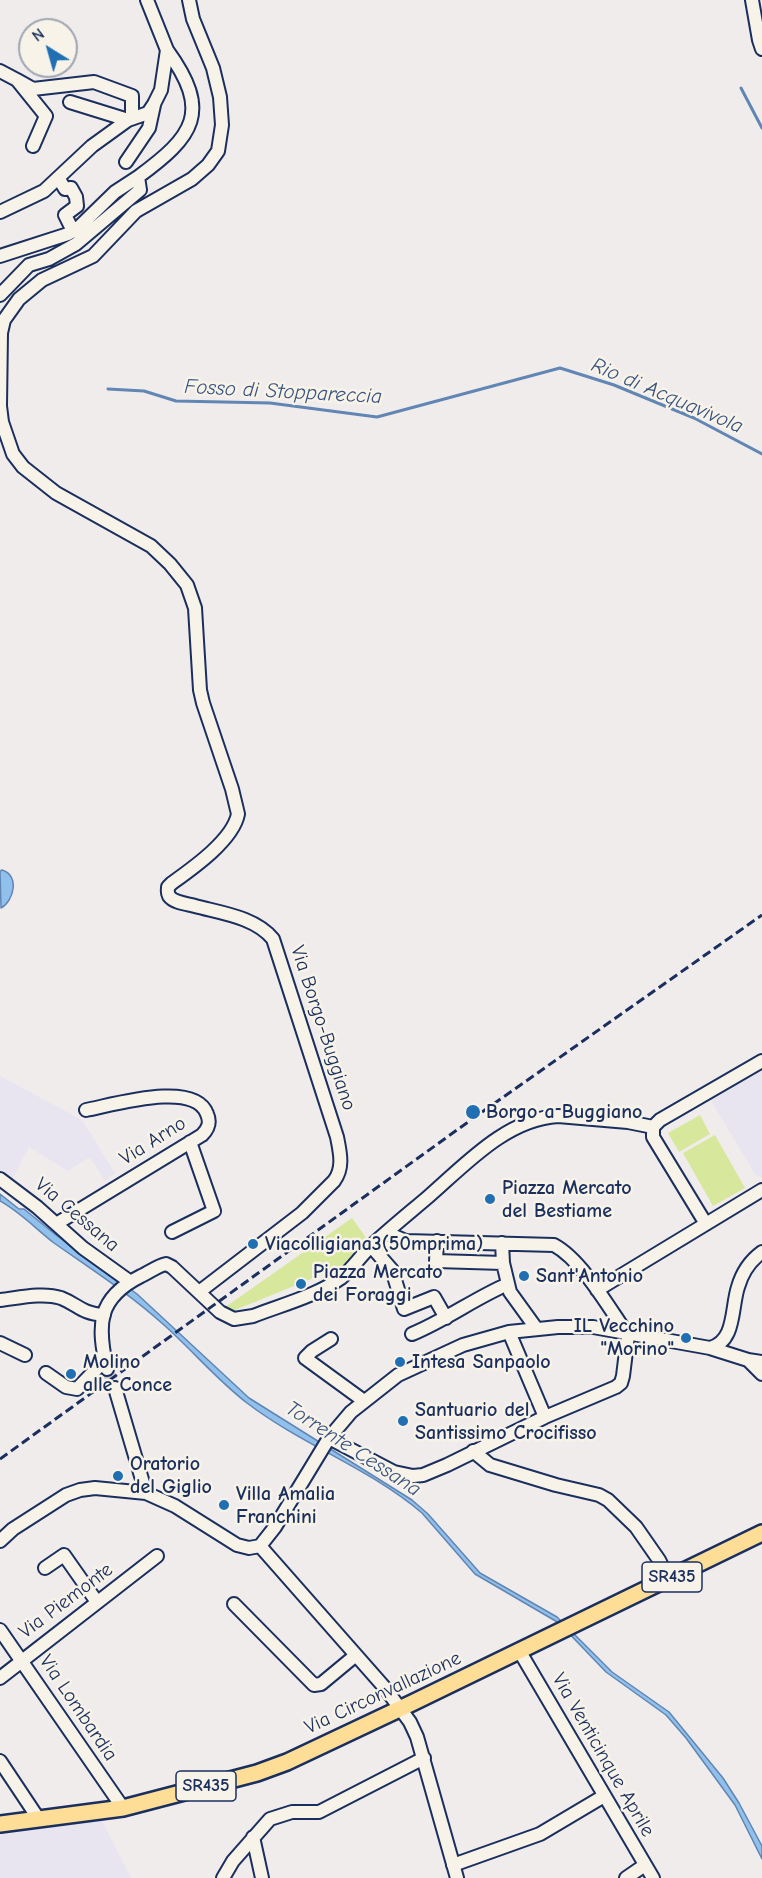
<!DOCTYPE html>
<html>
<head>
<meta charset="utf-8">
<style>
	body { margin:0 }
	#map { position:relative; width:762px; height:1878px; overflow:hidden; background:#f0ecec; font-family:"Comic Neue",sans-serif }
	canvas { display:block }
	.north { position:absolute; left:18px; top:18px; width:60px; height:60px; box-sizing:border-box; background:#f7f3e8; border:2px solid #9fa5b1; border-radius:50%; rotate:323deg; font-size:16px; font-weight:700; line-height:24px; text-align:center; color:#1b2f5e }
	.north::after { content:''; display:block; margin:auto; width:21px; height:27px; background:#1f6fb2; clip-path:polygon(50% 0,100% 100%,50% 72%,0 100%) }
</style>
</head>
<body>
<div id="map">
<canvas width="762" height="1878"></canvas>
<div class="north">N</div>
</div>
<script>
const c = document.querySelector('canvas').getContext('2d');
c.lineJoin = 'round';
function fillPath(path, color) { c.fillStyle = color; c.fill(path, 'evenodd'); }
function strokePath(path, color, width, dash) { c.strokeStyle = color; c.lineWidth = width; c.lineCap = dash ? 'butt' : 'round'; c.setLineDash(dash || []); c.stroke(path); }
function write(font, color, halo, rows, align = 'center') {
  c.font = font + ' "Comic Neue",sans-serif'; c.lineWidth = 5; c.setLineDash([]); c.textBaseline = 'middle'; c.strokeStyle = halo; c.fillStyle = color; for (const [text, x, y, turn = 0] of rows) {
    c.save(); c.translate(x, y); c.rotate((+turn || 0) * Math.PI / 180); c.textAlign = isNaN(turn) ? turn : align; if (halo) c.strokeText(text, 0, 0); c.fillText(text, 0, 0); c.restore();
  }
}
fillPath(new Path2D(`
	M762,1070v108l-7,-4 -45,-75z
	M0,1076l82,44 33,53 -10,8 -15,-24 -22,14 -39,-24 -22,42 -7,-3z
	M97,1811l34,67h-131v-51z`), '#e8e4f0');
fillPath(new Path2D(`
	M700,1115l10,19 -31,18 -11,-19z
	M715,1135l30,53 -32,18 -30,-53z
	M352,1218l15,21 -24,27 -108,44 -11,-2z`), '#d7e79b');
const water = new Path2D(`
	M2,870c18,5 12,31 -1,38l-1,-37z
	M0,1194l19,15h5l32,26 81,59 112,104 163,102 16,14 52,59 77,44 55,55 57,40 54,66 16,25 23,43v13l-27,-54 -49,-67 -20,-23 -60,-43 -47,-49 -84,-49 -53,-61c-53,-45 -120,-68 -175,-110 -30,-23 -55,-53 -83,-78 -34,-31 -73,-56 -110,-82 -18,-14 -34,-31 -54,-42z`);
fillPath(water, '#90c0eb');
strokePath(water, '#6186b3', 1.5);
strokePath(new Path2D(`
	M741,88l21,40
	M108,389l36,2 32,10 94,2 107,14 183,-49 54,17 80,33 68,36`), '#6186b3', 3);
strokePath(new Path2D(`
	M107,1369l8,19`), '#c5c6d0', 12, [12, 6]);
const minor = new Path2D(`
	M189,0l4,19 20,49 7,29 2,28 -4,26 -10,14 -16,14 -56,32 -43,45 -51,24 -23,19 -15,21 -3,13 -1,73 2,16 11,32 10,13 33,26 95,53 19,18 17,21 8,23 5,82 3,13 29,86 6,25c-5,26 -45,54 -66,69l-4,4c0,4 -1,5 1,9 5,7 19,8 26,10 26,7 60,11 78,33l64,198c3,15 7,31 -3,44l-32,32 -103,79
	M752,0l7,40 3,9
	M0,71l17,9 29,36 -13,30
	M17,80l16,9 61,-7 38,14v18l3,3
	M70,102l58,18
	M126,162l23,-34 5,-23
	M59,179l6,10 6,-1 5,9 1,9 -12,9 8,16
	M0,212l44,-21 48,-45 36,-26 20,-7 6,-9 7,-14 6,-40 -20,-50
	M0,256l68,-22 9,-5 38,-37 23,-15
	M0,295l29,-30 20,-6 27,-15 64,-54 -2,-13c56,-41 74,-65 29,-127
	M0,1179l37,28 46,41 46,33
	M56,1224l146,-89c6,-6 9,-12 5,-21 -12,-34 -94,-9 -121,-4
	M706,1224l-53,-87v-10l7,-7 102,-59
	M172,1232l42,-21 -24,-69
	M387,1233l19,8 148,4c28,15 55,63 74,90
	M437,1241l-1,20 67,2 -1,-20
	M371,1246l21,24 12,39 30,-12 12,21
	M503,1263l7,29 26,36
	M597,1290l165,-100
	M0,1300c18,-2 43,-8 61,-2 18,7 19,15 43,17
	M509,1332l36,85
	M412,1334c34,-14 63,-36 96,-50
	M331,1339l-19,12 -7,7 59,43
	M0,1343l25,12
	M710,1348c26,-7 21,-40 28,-61 4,-14 13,-27 24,-35
	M748,1360l14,14
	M107,1369c-10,-44 -10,-71 34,-93 9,-4 16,-10 25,-12l6,3 48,45 14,7 19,-3c28,-11 63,-20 88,-38 11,-9 18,-20 28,-30 19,-18 39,-34 59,-51 37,-32 78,-78 130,-81l70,6 25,5
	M46,1373l20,14 11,2 28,-29
	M115,1388l31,105
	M329,1438l65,34 19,4 10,-1 24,-10 98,-48 71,-30 5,-4 2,-7 5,-41
	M473,1451l17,14 66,20 43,10 9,5 28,27 23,33 7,14
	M0,1541l13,-12 53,-34 14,-5 15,-2 51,5 29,13 62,39 12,3 11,-2
	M260,1546l15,-19 54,-89 22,-26 47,-37 65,-30 46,-13 49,-5h35l117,21 38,12 14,2
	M260,1546l125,142 25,34 7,15 40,141
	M45,1568l19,-13 33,47
	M234,1604l80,81 7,-1 35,-29
	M0,1630l123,178
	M520,1652l133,226
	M0,1678l157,-122
	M0,1761l38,57
	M253,1837l9,41
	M453,1865l87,-31 64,-38
	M223,1878l10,-17 37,-42 22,-7h27l105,-54
	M626,1878l19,-13`);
const major = new Path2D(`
	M0,1824l123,-16 134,-35 30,-11 125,-59 350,-170`);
strokePath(minor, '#1b2f5e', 16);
strokePath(major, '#1b2f5e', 20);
strokePath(minor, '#f7f3e8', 12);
strokePath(major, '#fedd96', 15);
strokePath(new Path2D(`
	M0,1459l475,-342 287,-202`), '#1b2f5e', 3, [9, 4.5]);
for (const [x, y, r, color] of [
	[473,1112,8,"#1f6fb2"],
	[490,1199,6,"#1f6fb2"],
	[253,1244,6,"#1f6fb2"],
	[524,1276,6,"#1f6fb2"],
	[301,1284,6,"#1f6fb2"],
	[686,1338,6,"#1f6fb2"],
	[400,1362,6,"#1f6fb2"],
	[71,1374,6,"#1f6fb2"],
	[403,1421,6,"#1f6fb2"],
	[118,1476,6,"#1f6fb2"],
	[224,1505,6,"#1f6fb2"]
]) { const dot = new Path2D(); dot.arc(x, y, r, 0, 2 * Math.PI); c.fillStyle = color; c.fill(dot); strokePath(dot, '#f7f3e8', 2); }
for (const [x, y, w] of [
	[672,1577,60],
	[206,1786,60]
]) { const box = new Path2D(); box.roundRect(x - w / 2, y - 15, w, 30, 4.5); c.fillStyle = '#f7f3e8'; c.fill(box); strokePath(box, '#1b2f5e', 1.5); }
write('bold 18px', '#1b2f5e', null, [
	["SR435",672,1577],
	["SR435",206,1786]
]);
write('20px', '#1b2f5e', '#f7f3e8', [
	["Via Borgo-Buggiano",323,1028,72],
	["Via Arno",153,1141,-32],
	["Via Cessana",77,1215,40],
	["Via Piemonte",66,1601,-37],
	["Via Circonvallazione",383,1693,-25],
	["Via Lombardia",78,1708,56],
	["Via Venticinque Aprile",603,1755,60]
]);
write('bold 20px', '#1b2f5e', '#f7f3e8', [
	["Borgo a Buggiano",486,1112],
	["Piazza Mercato",502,1188],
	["del Bestiame",502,1211],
	["Viacolligiana3(50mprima)",265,1244],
	["Piazza Mercato",313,1272],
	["dei Foraggi",313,1295],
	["Sant'Antonio",536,1276],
	["IL Vecchino",674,1326,"right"],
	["\"Morino\"",674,1349,"right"],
	["Molino",83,1362],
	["alle Conce",83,1385],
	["Intesa Sanpaolo",412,1362],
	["Santuario del",415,1410],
	["Santissimo Crocifisso",415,1433],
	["Oratorio",130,1464],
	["del Giglio",130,1487],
	["Villa Amalia",236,1494],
	["Franchini",236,1517]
], 'left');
write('italic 21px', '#385381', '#f7f3e8', [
	["Fosso di Stoppareccia",283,392,3],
	["Rio di Acquavivola",667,396,23],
	["Torrente Cessana",353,1449,33]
]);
</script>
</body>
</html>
